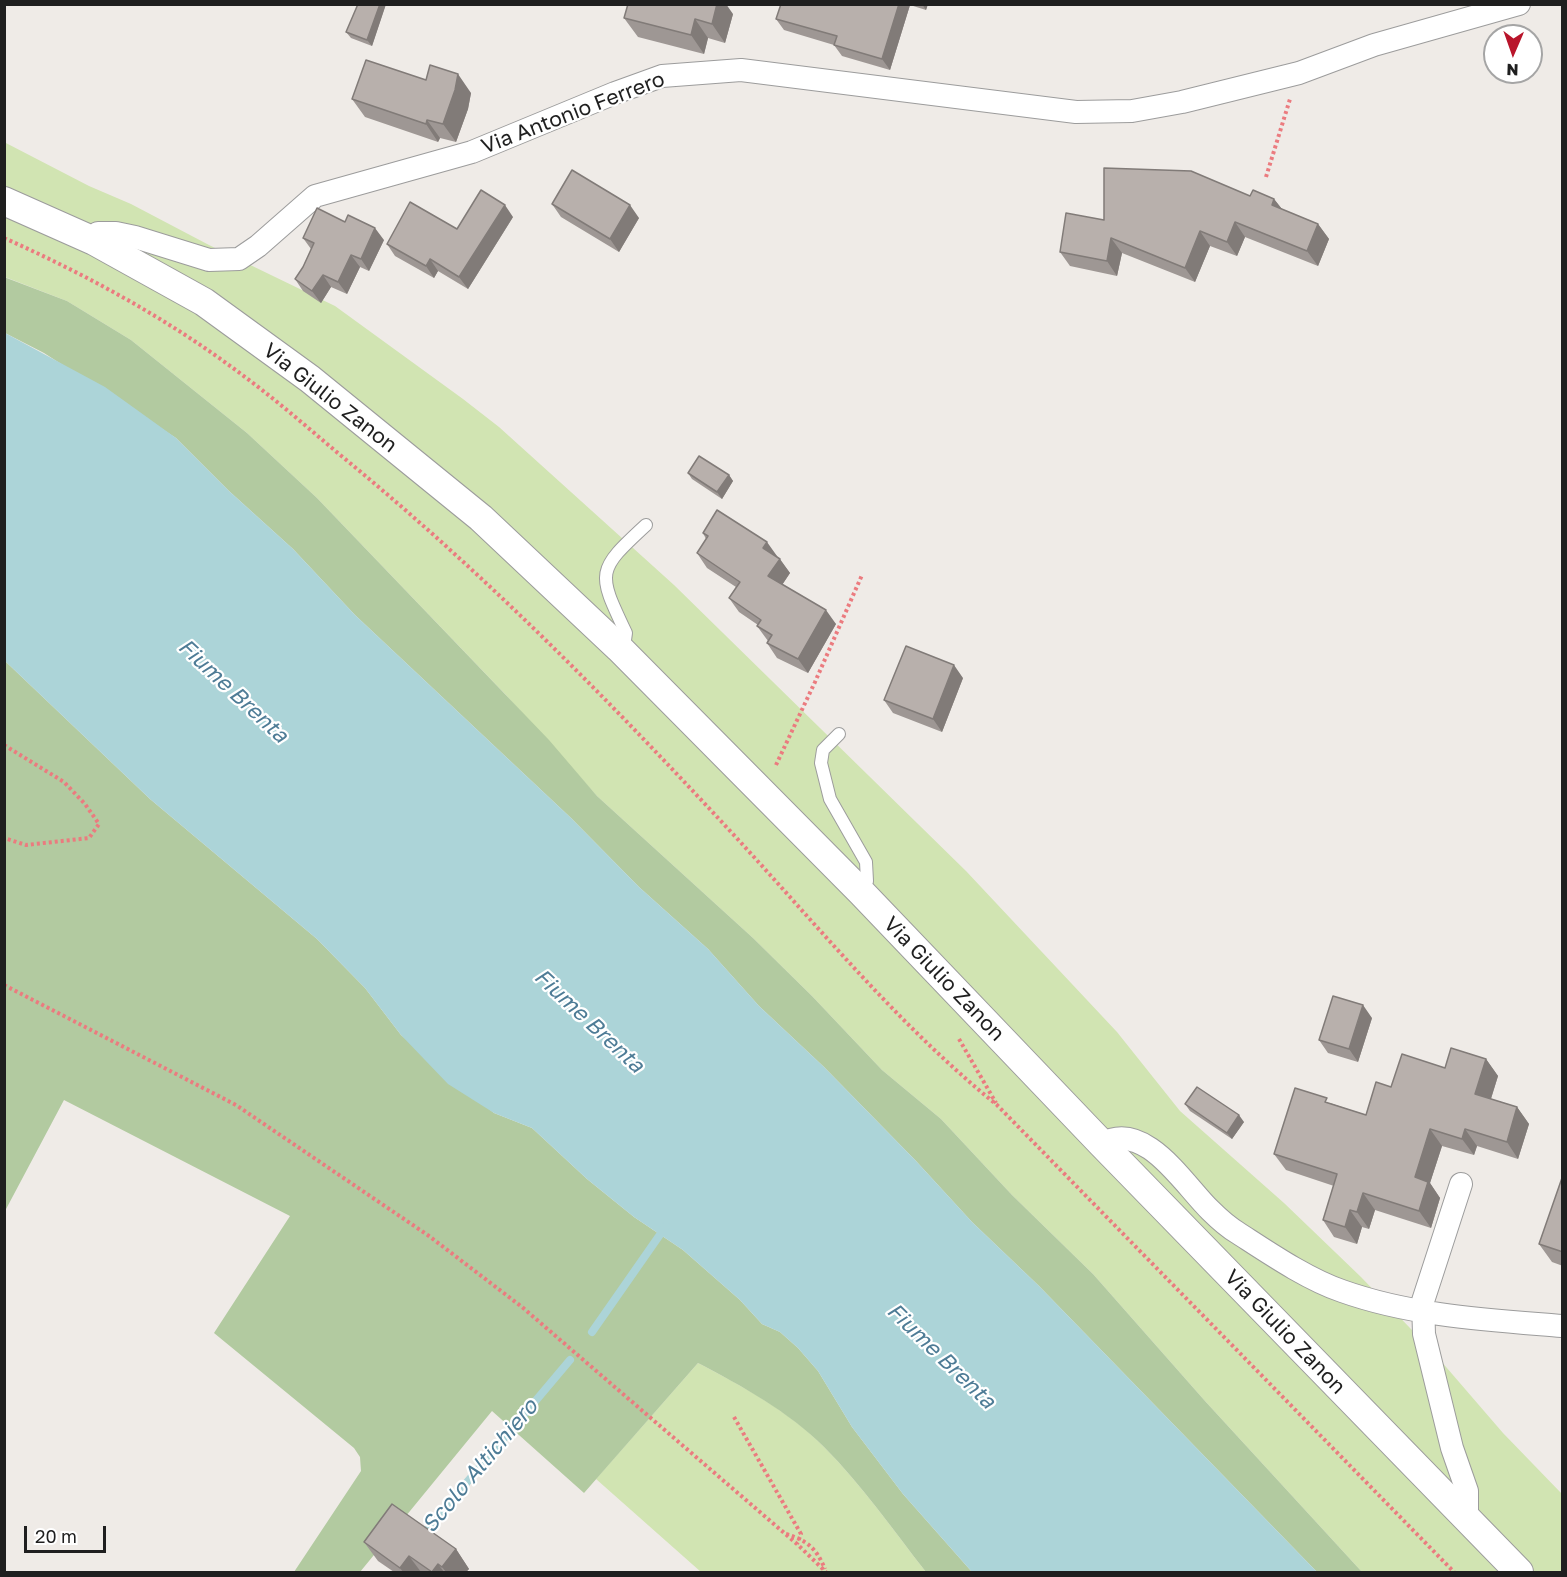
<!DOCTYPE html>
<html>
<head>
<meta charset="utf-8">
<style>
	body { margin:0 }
	#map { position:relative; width:1567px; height:1577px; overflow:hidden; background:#efebe7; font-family:"Golos Text",sans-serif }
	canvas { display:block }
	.frame { position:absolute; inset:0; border:6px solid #1f1f1f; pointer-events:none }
	.north { position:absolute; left:1483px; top:24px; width:60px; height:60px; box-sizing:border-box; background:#fff; border:2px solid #a5a5a5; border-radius:50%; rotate:182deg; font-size:16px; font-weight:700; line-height:24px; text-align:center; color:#1f1f1f }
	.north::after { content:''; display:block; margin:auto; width:21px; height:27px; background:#b9152b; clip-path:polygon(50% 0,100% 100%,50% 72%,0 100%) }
	.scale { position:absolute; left:24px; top:1526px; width:82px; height:27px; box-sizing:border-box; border:3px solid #1f1f1f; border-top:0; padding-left:8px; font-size:18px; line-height:21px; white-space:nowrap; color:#1f1f1f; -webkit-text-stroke:4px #fff; paint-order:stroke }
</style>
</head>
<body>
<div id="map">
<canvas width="1567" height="1577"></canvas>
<div class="frame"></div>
<div class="north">N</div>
<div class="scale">20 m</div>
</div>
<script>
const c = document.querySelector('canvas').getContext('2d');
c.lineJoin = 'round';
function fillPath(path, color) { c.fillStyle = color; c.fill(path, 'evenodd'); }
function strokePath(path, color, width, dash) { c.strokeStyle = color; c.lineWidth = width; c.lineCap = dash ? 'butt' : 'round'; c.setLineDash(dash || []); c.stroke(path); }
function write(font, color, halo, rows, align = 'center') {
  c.font = font + ' "Golos Text",sans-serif'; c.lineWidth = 4.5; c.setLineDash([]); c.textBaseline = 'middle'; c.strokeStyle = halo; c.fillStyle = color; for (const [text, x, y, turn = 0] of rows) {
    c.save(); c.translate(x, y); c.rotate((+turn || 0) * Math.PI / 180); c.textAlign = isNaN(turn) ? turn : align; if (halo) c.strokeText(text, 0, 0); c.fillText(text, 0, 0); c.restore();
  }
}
fillPath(new Path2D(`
	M4,142l85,44 42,18 78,41 126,61 128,93 36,28 175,158 292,286 151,161 63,79 104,92 77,74 73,76 69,80 59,61v78h-200l-157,-171 -112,-127 -81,-79 -71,-76 -59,-49 -70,-74 -59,-58 -156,-142 -92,-102 -188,-196 -70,-65 -116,-93 -64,-39 -62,-24z
	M698,1363c44,23 91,48 126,84 38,38 69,83 102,125h-225l-105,-93z`), '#d1e4b2');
fillPath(new Path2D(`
	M4,277l63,24 64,39 116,93 70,65 232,242 48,56 156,142 59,58 70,74 59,49 71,76 81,79 112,127 157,171h-45l-278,-286 -67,-64 -56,-61 -92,-94 -65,-61 -51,-57 -69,-62 -68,-69 -216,-203 -62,-66 -64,-58 -53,-53 -132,-85 -39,-20z
	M5,661l145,138 167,140 48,49 36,47 93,78 38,15 55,51 47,38 49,33 57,50 22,24 18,8 18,16 20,23 34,56 51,67 69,78h-46c-33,-42 -64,-87 -102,-125 -35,-35 -82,-61 -126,-84l-114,130 -92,-82 -132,161h-66l67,-101 -1,-14 -6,-9 -140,-115 76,-117 -226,-116 -59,111z`), '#b2caa0');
fillPath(new Path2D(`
	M5,333l100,54 71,51 53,53 64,58 62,66 216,203 68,69 69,62 51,57 65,61 92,94 56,61 67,64 278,286h-345l-69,-78 -51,-67 -34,-56 -20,-23 -18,-16 -18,-8 -22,-24 -57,-50 -49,-33 -47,-38 -55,-51 -38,-15 -46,-29 -47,-49 -36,-47 -48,-49 -167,-140 -145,-138z`), '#acd4d8');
strokePath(new Path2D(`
	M592,1332l74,-106
	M420,1538l150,-178`), '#acd4d8', 8);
const service = new Path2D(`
	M620,647l5,-7 1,-7c-29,-61 -30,-62 20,-108
	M839,734l-16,16 -2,13 9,36 36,63 1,19 -5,9`);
const minor = new Path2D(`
	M94,241l4,-8h18l19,4 74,23 30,-1 19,-13 57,-50 157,-44 143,-59 47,-17 79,-6 335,42 56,-1 50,-9 117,-29 75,-28 145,-41
	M1102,1144c43,-25 82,41 108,66 8,8 18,17 28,23 31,20 69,46 104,58 70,25 147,29 220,35
	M1461,1184l-38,117 1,33 28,114 15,43v29`);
const tertiary = new Path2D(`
	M4,201l90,40 110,61 106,77 171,139 138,130 242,244 241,252 417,428`);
strokePath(service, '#9c9c9c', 14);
strokePath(minor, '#9c9c9c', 24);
strokePath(tertiary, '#9c9c9c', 30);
strokePath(new Path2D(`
	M1266,177l24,-78
	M4,238c83,37 164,81 237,136 34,25 66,53 98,80 143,117 268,244 393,379 86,93 166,192 265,272l457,467
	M4,745l60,37 21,22 14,20 -10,14 -63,7 -22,-7
	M776,765l39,-83 47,-107
	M4,985l232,120 193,131 93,71 275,237 29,28
	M959,1039l37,64
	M734,1417l67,117 -4,10
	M786,1534c22,7 30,14 39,35`), '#eb7b7f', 4, [3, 3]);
strokePath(service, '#fff', 12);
strokePath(minor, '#fff', 22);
strokePath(tertiary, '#fff', 28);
fillPath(new Path2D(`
	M358,4h28l-14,42 -21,-8 -5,-6z
	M781,4h147l-2,6 -16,-5 -20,65 -48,-14 -8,-11 -50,-15 -8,-11z
	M733,14l-8,29 -17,-5 -4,16 -66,-17 -14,-19z
	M426,80l45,13 -3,16 -12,33 -16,-4 -2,4 -73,-25 -13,-18z
	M1250,196l24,3 8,10 36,15 11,15 -11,27 -73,-29 -8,19 -27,-10 -15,36 -73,-29 -5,23 -47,-10 -10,-14 44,-32z
	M552,204l87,14 -20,34 -58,-35z
	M513,217l-45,72 -30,-18 -4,7 -39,-22 -8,-12z
	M303,238l81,2 -15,31 -9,-4 -13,27 -16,-7 -10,16 -18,-12 -8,-12 8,-12 8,-18z
	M688,473l41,2 4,6 -11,18 -30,-20z
	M703,533l74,23 13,17 -8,12 54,39 -28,49 -31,-15 -10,-15 1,-2 -11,-15 1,-1 -19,-13 -10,-14 7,-11 -29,-19 -10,-15 9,-14z
	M963,678l-21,54 -49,-19 -9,-13z
	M1372,1018l-14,44 -30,-9 -9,-13z
	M1486,1059l12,17 -7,23 26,8 12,17 -11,35 -41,-13 -3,9 -32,-9 -12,37 10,15 -9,30 -56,-18 -6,19 -7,-2 -5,17 -23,-7 -11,-17 11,-34 -48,-16 -12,-16 56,-51 36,12 25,-28 54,-19z
	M1185,1104l59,18 -12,17 -42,-28z
	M1563,1175v91l-11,-4 -13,-18z
	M364,1542l92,7 13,20 -3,3h-72l-16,-11z`), '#9e9794');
fillPath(new Path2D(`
	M380,4h6l-14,42 -5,-6z
	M717,4h9l7,10 -8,29 -13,-19z
	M899,4l11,1 -20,65 -8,-11z
	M922,4h6l-2,6z
	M695,19l13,19 -4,16 -13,-19z
	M458,74l13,19 -3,16 -12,33 -13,-18z
	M427,120l13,18 -2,4 -12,-18z
	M1274,199l11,14 -13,-8z
	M505,205l8,12 -45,72 -9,-12z
	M630,205l9,13 -20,34 -9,-13z
	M1235,222l10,15 -8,19 -10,-14z
	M1318,224l11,15 -11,27 -11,-15z
	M375,228l9,12 -15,31 -8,-12z
	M1200,231l10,15 -15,36 -10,-14z
	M1111,238l11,15 -5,23 -10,-15z
	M351,255l9,12 -13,27 -9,-12z
	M430,259l8,12 -4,7 -8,-12z
	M323,275l8,12 -10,16 -9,-12z
	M729,475l4,6 -11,18 -5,-7z
	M767,542l10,14 -4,7 -10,-15z
	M780,559l10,14 -12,18 -10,-15z
	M826,610l10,14 -28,49 -10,-14z
	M954,665l9,13 -21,54 -9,-13z
	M1363,1005l9,13 -14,44 -9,-13z
	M1486,1059l12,17 -11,35 -12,-17z
	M1517,1107l12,17 -11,35 -11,-17z
	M1239,1115l5,7 -12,17 -5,-6z
	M1430,1129l12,17 -12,37 10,15 -9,30 -12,-17 -4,-34z
	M1465,1129l12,17 -3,9 -12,-16z
	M1363,1193l12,17 -6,19 -12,-17z
	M1350,1210l12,17 -5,17 -12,-17z
	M456,1549l13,20 -3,3h-20l-4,-5z
	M409,1556l12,16h-18l-3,-4z
	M438,1564l6,8h-12z`), '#817b78');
const building = new Path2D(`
	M358,4h22l-13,36 -21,-8z
	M628,4h89l-5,20 -17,-5 -4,16 -67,-17z
	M781,4h118l-17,55 -48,-14 3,-9 -61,-17z
	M366,60l60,20 4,-15 28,9 -3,16 -12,34 -16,-4 -1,4 -74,-25z
	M1104,168l87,3 59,25 3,-6 21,9 -2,6 46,19 -11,27 -72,-29 -8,20 -27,-11 -15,37 -74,-30 -4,23 -47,-9 6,-39 38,7z
	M572,170l58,35 -20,34 -58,-35z
	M481,190l24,15 -46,72 -29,-18 -4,7 -39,-22 23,-42 47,27z
	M317,208l28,14 3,-7 27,13 -14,31 -10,-4 -13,27 -15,-7 -11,16 -17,-12 8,-12 11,-24 -11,-5z
	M699,456l30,19 -12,17 -29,-19z
	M717,510l50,32 -4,6 17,11 -12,17 58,34 -28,49 -31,-16 5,-8 -15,-9 4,-6 -32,-22 11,-16 -43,-29 11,-17 -5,-3z
	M906,646l48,19 -21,54 -49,-19z
	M1333,996l30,9 -14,44 -30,-9z
	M1451,1048l35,11 -11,35 42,13 -10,35 -42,-13 -3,10 -32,-10 -15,48 13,5 -9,29 -56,-18 -6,19 -7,-2 -5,17 -22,-7 14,-46 -63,-20 21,-66 32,10 -2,4 41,13 10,-33 15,5 11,-33 43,14z
	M1197,1087l42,28 -12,18 -42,-29z
	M1563,1175v77l-24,-8z
	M392,1504l64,45 -14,18 -4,-3 -6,8 -23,-16 -9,12 -36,-26z`);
fillPath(building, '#b8b0ac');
strokePath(building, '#817b78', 1.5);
write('21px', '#1f1f1f', '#fff', [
	["Via Antonio Ferrero",573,113,-21],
	["Via Giulio Zanon",330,398,38],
	["Via Giulio Zanon",944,979,46],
	["Via Giulio Zanon",1285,1332,46]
]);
write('italic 22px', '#4e7c96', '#fff', [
	["Fiume Brenta",233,691,43],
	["Fiume Brenta",589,1021,43],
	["Fiume Brenta",941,1356,44],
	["Scolo Altichiero",480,1466,-50]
]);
</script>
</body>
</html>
